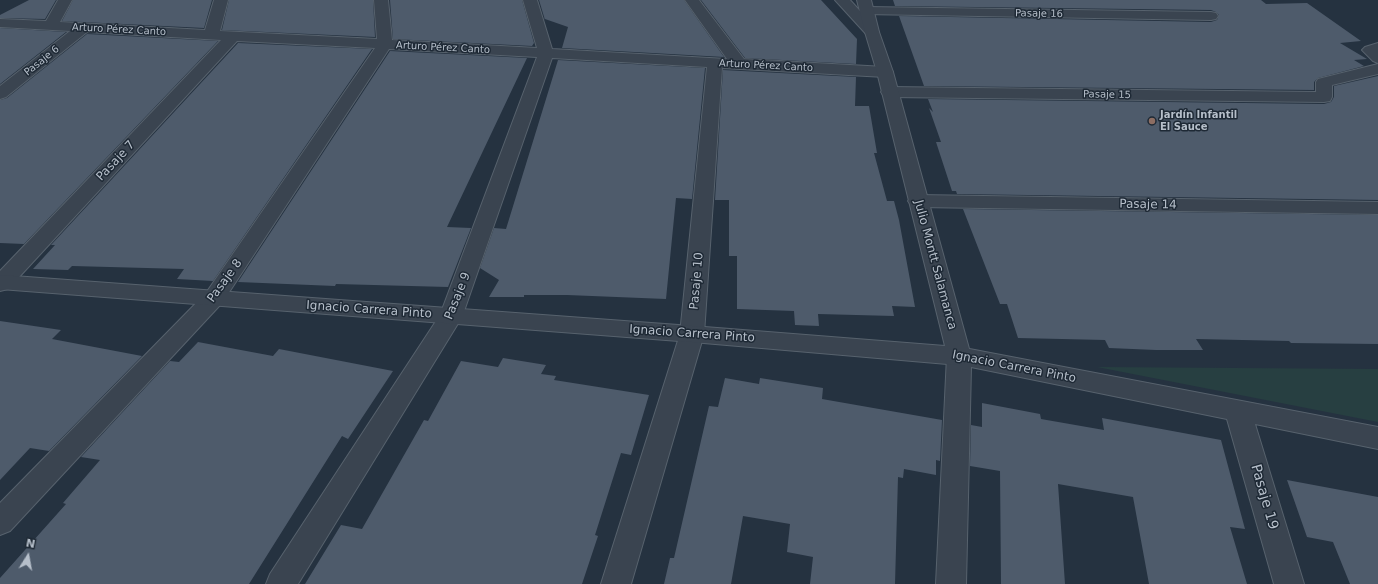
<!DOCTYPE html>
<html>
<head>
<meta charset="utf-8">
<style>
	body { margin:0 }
	#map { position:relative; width:1378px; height:584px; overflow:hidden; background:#253240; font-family:"DejaVu Sans",sans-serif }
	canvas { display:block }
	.north { position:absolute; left:8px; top:536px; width:40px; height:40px; -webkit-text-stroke:3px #1e2935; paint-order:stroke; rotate:11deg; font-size:11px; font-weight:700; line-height:16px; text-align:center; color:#b6bfca }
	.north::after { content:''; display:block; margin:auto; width:14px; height:18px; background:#b6bfca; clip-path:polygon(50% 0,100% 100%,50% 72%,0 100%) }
</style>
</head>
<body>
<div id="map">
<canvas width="1378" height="584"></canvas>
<div class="north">N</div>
</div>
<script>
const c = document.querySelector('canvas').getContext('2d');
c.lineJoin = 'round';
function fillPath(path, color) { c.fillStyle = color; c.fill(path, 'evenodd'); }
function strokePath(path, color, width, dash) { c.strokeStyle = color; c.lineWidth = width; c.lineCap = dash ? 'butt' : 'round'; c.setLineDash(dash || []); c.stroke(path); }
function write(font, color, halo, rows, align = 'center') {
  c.font = font + ' "DejaVu Sans",sans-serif'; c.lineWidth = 3; c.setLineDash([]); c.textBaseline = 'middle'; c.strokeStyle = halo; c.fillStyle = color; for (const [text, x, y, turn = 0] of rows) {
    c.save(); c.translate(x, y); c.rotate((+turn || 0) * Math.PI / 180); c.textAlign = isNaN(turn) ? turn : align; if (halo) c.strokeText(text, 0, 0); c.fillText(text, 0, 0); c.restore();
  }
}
fillPath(new Path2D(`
	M1097,367l281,2v53z`), '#273f41');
fillPath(new Path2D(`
	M29,0h27l-11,19 -45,-1v-3z
	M73,0h139l-8,28 -142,-7z
	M229,0h144l2,37 -153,-7z
	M390,0h132l12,43 -2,3 -139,-7z
	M539,0h145l40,57 -162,-9 6,-21 -23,-8v1z
	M701,0h120l36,39 -1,25 -111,-6z
	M893,0h368l5,4 41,-1 54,38 -21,2 27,16 -13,1 10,6 -46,12 -4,4v8l-390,-4 -25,-70 312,6 6,-2 2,-5 -3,-3 -5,-2 -316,-4z
	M0,28l66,4 -66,52z
	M87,34l131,7 -194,203 -24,-1v-143l7,-2z
	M238,43l134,6 -159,232 -36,-2 7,-10 -112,-3 -4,4 -35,-1 22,-24h-4z
	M390,51l137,7 -80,169 24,1 -23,59 -112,-3 -1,2 -97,-4z
	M558,60l147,8 -13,131 -16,-1 -10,101 -99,-4h-43v2h-35l10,-17 -19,-12 14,-40 12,1z
	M723,70l133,7 -1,29h14l8,47h-3l13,48h7l5,19 16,87 -23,-1 2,10 -76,-2 1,12 -24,-1 -1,-14 -57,-2v-53h-8v-56h-14z
	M1378,76v124l-421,-6 -1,-3h-4l-16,-49h5l-12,-34 4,4 -5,-13 396,5 7,-2 3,-5v-11z
	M963,209l415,6v129l-87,-1 -2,-2 -93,-2 7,11h-47l-47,-2 -4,-8 -87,-2 -11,-34h-7z
	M0,321l61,9 -9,9 90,17 -93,95 -19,-3 -30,32z
	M198,342l75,14 6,-7 114,22 -45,68 -6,-3 -93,148h-249v-6l66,-74 -3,-1 37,-43 -19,-3 89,-96 9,1z
	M503,358l43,7 -5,9 15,2 -2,4 95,15 -18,60 -10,-2 -26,82 3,1 -16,48h-277l36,-59 21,4 62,-109 4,1 33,-60 37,6z
	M725,378l34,6 1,-6 63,10 -1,11 120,21 -2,41 -4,-1v15l-32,-6 -1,9 -5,-1 -3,107h-85l3,-27 -26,-5 3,-28 -47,-8 -12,68h-67l6,-26h4l35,-152 9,1z
	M982,403l58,11 1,5 63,11 -2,-12 119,22 24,89 -15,-2 17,57h-98l-16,-87 -75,-13 7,100h-64l-1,-113 -30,-5 1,-41 11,2z
	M1287,480l91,17v87h-28l-17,-42 -26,-5z`), '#4e5b6b');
const minor = new Path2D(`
	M58,0h14l-12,22 145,8 9,-30h14l-8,31 157,8 -3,-39h14l4,40 145,8 -14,-48h14l15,49 175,10 -42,-59h14l45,59 141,8 6,2 2,3 -2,3 -6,2 -163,-9 -18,266 -73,250h-30l79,-250 27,-267 -155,-9 -90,259 -164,267h-32l4,-10 170,-259 97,-258 -148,-8 -167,254 -212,228 -10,4v-32l206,-210 169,-245 -138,-7 -229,248 -8,2v-20l221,-231 -134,-8 -81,65 -6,2v-13l70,-55 -70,-4v-8l46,2z
	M835,0h15l10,11 2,-3 5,-1 344,5 5,1 2,3 -2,3 -5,1 -348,-6 16,18 -2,3 -5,1 -5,-1z
	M1378,43v20l-5,-2 -11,-11 3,-3z
	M1378,64v10l-46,11v12l-2,4 -6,1 -435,-5 -6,-2 -2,-3 2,-3 6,-2 427,5v-10l2,-3z
	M918,195l460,7v12l-460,-7 -7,-2 -3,-4 3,-4z
	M959,347l419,80v22l-123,-25 49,160h-30l-47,-165 -256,-52 -5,217h-30l11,-228 4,-6z`);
const tertiary = new Path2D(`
	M857,0h14l8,32 14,40 78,284 -4,6 -8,3 -267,-23 -692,-53v-14l692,51 253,20 -68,-274 -12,-40z`);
strokePath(minor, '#57626d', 2);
strokePath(tertiary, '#57626d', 2);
fillPath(minor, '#3a4450');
fillPath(tertiary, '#3a4450');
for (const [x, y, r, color] of [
	[1152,121,4,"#8d6e63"]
]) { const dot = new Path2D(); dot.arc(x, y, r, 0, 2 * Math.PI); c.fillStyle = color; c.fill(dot); strokePath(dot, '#1e2935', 1.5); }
write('10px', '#b6bfca', '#1e2935', [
	["Pasaje 16",1039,14,1],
	["Arturo Pérez Canto",119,30,3],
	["Arturo Pérez Canto",443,48,3],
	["Pasaje 6",42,61,-39],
	["Arturo Pérez Canto",766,66,3],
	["Pasaje 15",1107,95,1]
]);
write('bold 10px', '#b6bfca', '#1e2935', [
	["Jardín Infantil",1160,115],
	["El Sauce",1160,127]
], 'left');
write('12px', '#b6bfca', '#1e2935', [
	["Pasaje 7",116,161,-47],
	["Pasaje 14",1148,205,1],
	["Julio Montt Salamanca",935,265,75],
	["Pasaje 8",225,281,-54],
	["Pasaje 10",697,281,-85],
	["Pasaje 9",458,296,-68],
	["Ignacio Carrera Pinto",369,310,4],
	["Ignacio Carrera Pinto",692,334,4],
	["Ignacio Carrera Pinto",1014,367,11]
]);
write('14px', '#b6bfca', '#1e2935', [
	["Pasaje 19",1264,497,74]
]);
</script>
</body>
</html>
